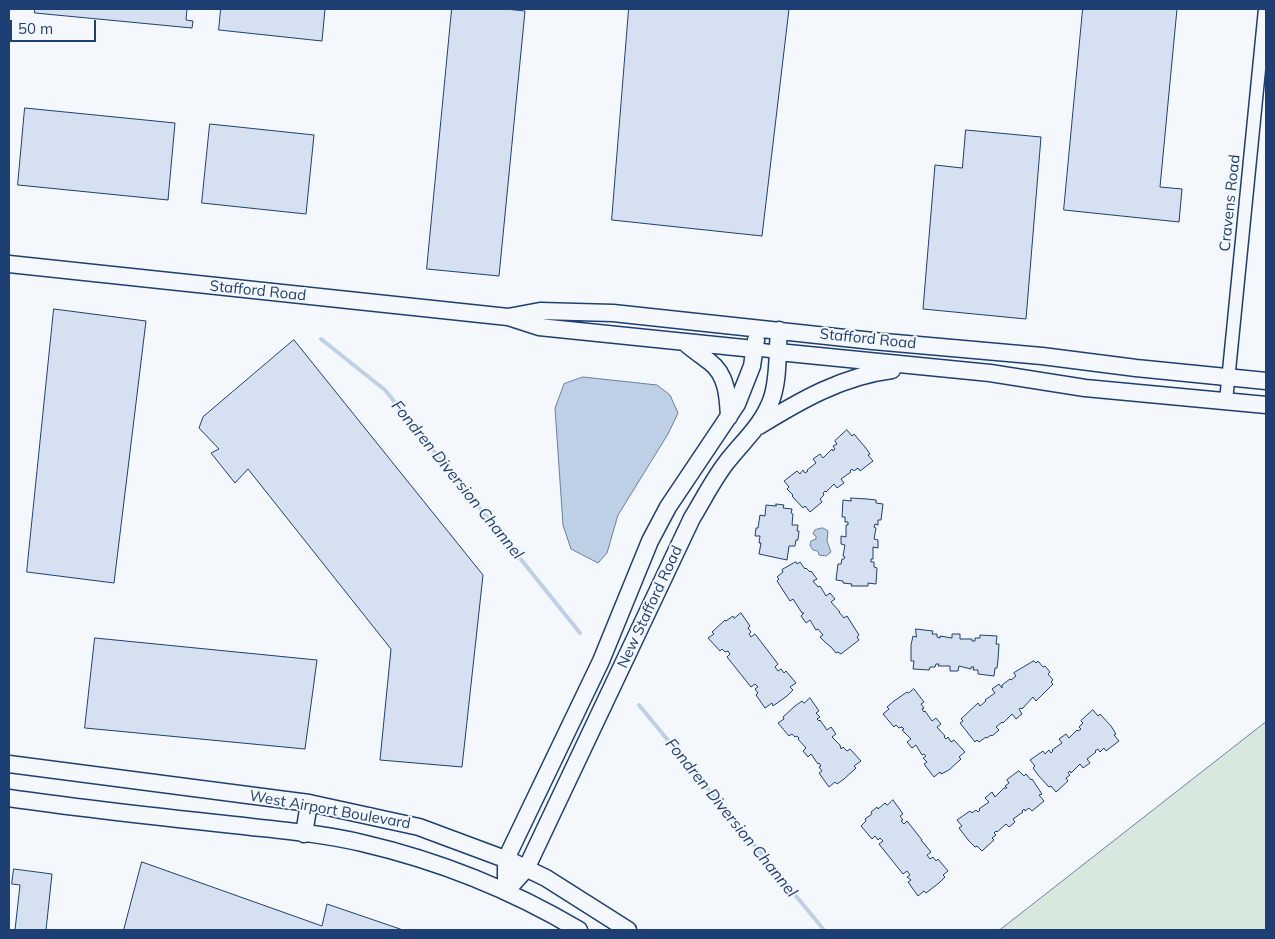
<!DOCTYPE html>
<html>
<head>
<meta charset="utf-8">
<style>
	body { margin:0 }
	#map { position:relative; width:1275px; height:939px; overflow:hidden; background:#f4f7fb; font-family:Mulish,sans-serif }
	canvas { display:block }
	.frame { position:absolute; inset:0; border:10px solid #1d3f73; pointer-events:none }
	.scale { position:absolute; left:10px; top:20px; width:86px; height:22px; box-sizing:border-box; border:2px solid #1d3f73; border-top:0; padding-left:6px; font-size:15px; line-height:18px; white-space:nowrap; color:#1d3f73; -webkit-text-stroke:4px #f4f7fb; paint-order:stroke }
</style>
</head>
<body>
<div id="map">
<canvas width="1275" height="939"></canvas>
<div class="frame"></div>
<div class="scale">50 m</div>
</div>
<script>
const c = document.querySelector('canvas').getContext('2d');
c.lineJoin = 'round';
function fillPath(path, color) { c.fillStyle = color; c.fill(path, 'evenodd'); }
function strokePath(path, color, width, dash) { c.strokeStyle = color; c.lineWidth = width; c.lineCap = dash ? 'butt' : 'round'; c.setLineDash(dash || []); c.stroke(path); }
function write(font, color, halo, rows, align = 'center') {
  c.font = font + ' Mulish,sans-serif'; c.lineWidth = 4; c.setLineDash([]); c.textBaseline = 'middle'; c.strokeStyle = halo; c.fillStyle = color; for (const [text, x, y, turn = 0] of rows) {
    c.save(); c.translate(x, y); c.rotate((+turn || 0) * Math.PI / 180); c.textAlign = isNaN(turn) ? turn : align; if (halo) c.strokeText(text, 0, 0); c.fillText(text, 0, 0); c.restore();
  }
}
const green = new Path2D(`
	M1266,722v208h-266z`);
fillPath(green, '#d7e8df');
strokePath(green, '#687fa3', 1);
const water = new Path2D(`
	M583,377l74,8 13,10 8,18 -10,21 -50,81 -11,38 -9,10 -27,-14 -8,-24 -8,-117 9,-24z
	M823,528l5,3 -1,10 4,11 -5,4 -7,-1 -1,-4 -5,-1 -3,-5 1,-4 5,-2v-3l-3,-2 2,-4z`);
fillPath(water, '#bed0e5');
strokePath(water, '#687fa3', 1);
strokePath(new Path2D(`
	M321,339l64,51 195,243
	M639,705l185,225`), '#bed0e5', 4);
const building = new Path2D(`
	M35,9h152l-1,11 7,1 -1,7 -157,-15z
	M221,9h104l-3,32 -103,-11z
	M452,9h53l20,2 -26,265 -72,-7z
	M629,9h160l-27,227 -150,-16z
	M1083,9h94l-17,178 22,2 -3,33 -115,-12z
	M25,108l150,15 -7,77 -150,-15z
	M210,124l104,11 -8,79 -104,-11z
	M966,130l75,7 -15,182 -103,-10 12,-144 27,3z
	M54,309l92,12 -32,262 -87,-11z
	M294,340l189,235 -21,192 -82,-7 11,-111 -143,-180 -13,14 -24,-30 8,-4 -20,-21 4,-11z
	M847,430l5,6 2,-2 11,13 5,7 -2,1 5,6 -13,10 -2,-3 -4,3 -2,-2 -2,2 1,1 -10,7 3,4 -7,5 -3,-4 -8,8 -1,-1 -2,2 1,2 -4,4 2,3 -12,10 -5,-6 -2,2 -11,-12 1,-1 -6,-6 2,-2 -5,-6 13,-10 3,3 3,-4 2,3 3,-2 -1,-1 9,-7 -3,-4 7,-5 3,4 9,-9 1,2 2,-2 -2,-3 4,-2 -2,-3z
	M851,498l16,1 9,1v3l7,1 -2,16h-3v5l-3,-1 -1,3 2,1 -2,11 4,1v8l-5,-1v12h-2v3h3v5l3,1 -1,16 -8,-1v3h-17l1,-2 -9,-1v-2l-7,-1 2,-16h3l1,-5h2l1,-2 -2,-1 2,-11 -4,-1v-8l5,1v-12h2v-3h-3v-5h-3l1,-17 8,1z
	M776,504l8,1 -1,3 9,1 -1,4 2,1 -1,11h6l-1,6h2l-1,9h-2l-1,6h-6l-2,14 -28,-6 2,-11h-2l1,-7h-5l1,-8h2l2,-13 5,1 1,-11 10,1z
	M796,562l1,2 3,-2 5,7 1,-1 4,4 1,-1 6,8 -4,2 5,6 2,-1 6,10 4,-3 5,6 -4,3 9,10h-1l5,6 3,-2 12,19 -2,2 2,3 -18,14 -3,-2 -2,1 -5,-6 -5,-4 -6,-6 3,-2 -5,-6 -2,1 -6,-10 -4,3 -5,-7 3,-3h-2l-9,-14 -3,2 -13,-20 2,-2 -2,-2 6,-5 -1,-2z
	M741,613l9,13 -2,2 3,4 -2,2 2,3 4,-3 23,30 -3,3 3,4 3,-2 3,4 2,-2 10,12 -6,4 3,3 -6,6 -14,10 -1,-3 -7,5 -9,-13 2,-2 -3,-4 3,-2 -3,-3 -4,3 -24,-30 3,-3 -2,-3 -3,1 -3,-3 -2,2 -12,-13 6,-4 -2,-2 13,-12 1,1 7,-5 1,2z
	M916,629l17,2 -1,3h5v3l3,1v-2l12,2v-4h8v5h12v2h3v-3h5v-3l17,1 -1,8h3l-1,16 -1,8h-2l-1,8 -16,-2v-4h-5l1,-3h-3v2l-12,-3 -1,5h-8v-5h-12l1,-2h-3l-1,3h-5l-1,3 -16,-1 1,-8h-3v-16l2,-9 3,1z
	M95,638l222,22 -12,89 -220,-21z
	M1034,661l2,2 2,-2 5,6 2,-1 5,6 -2,2 5,6 -2,2 2,2 -17,17 -3,-4 -11,12 -1,-1 -2,1 3,5 -6,5 -4,-5 -9,9 -1,-1 -6,5 3,3 -7,6 -1,-1 -4,3 -1,-1 -7,5 -2,-2 -2,2 -15,-19 3,-2 -2,-2 17,-16 2,3 6,-5 -1,-1 10,-7 -3,-4 7,-5 3,4v-3l8,-6 1,1 5,-4 -2,-3z
	M914,689l10,13 -3,2 3,4 -2,1 2,3 1,-1 7,10 4,-3 5,6 -4,3 8,9 -1,1 2,2 2,-2 3,5 3,-2 11,12 -6,5 2,2 -12,11 -8,4 -1,-2 -6,5 -10,-13 3,-2 -4,-4 3,-2 -2,-2 -2,1 -6,-10 -4,3 -5,-6 4,-3 -9,-9 2,-1 -2,-2 -3,1 -3,-3 -2,2 -11,-13 6,-5 -2,-2 7,-6 13,-9 1,1z
	M810,698l9,13 -3,2 4,4 -3,2 2,2 1,-1 7,10 4,-3 5,7 -4,3 8,8 1,4 2,-2 4,4 3,-2 11,12 -7,5 2,2 -12,11 -7,5 -2,-2 -6,5 -10,-14 3,-2 -3,-4 2,-1 -2,-3 -1,1 -7,-10 -3,3 -5,-6 3,-3 -8,-9 1,-1 -2,-2 -2,1 -3,-3 -3,2 -11,-13 6,-4 -1,-2 12,-11 7,-5 2,2z
	M1093,710l5,6 2,-2 11,12 5,8 -2,1 5,6 -13,10 -2,-3 -4,4 -2,-3 -3,2 1,1 -9,7 3,4 -7,5 -3,-4 -9,9 -1,-2 -2,2 2,2 -4,3 2,3 -12,11 -5,-6 -2,1 -11,-12 -5,-7 2,-2 -5,-6 13,-9 2,3 4,-4 2,3 2,-2 -1,-1 10,-7 -3,-4 7,-5 3,4 8,-8 1,1 3,-2 -2,-2 4,-4 -2,-2z
	M1019,771l5,5 2,-2 5,6 1,-1 10,15 -3,1 5,6 -12,10 -3,-3 -4,3 -1,-2 -2,2 1,1 -10,7 2,3 -6,5 -3,-3 -9,8 -1,-1 -2,2 2,2 -4,3 2,2 -12,11 -5,-5 -2,1 -6,-6 -10,-13 3,-2 -5,-6 13,-9 2,2 4,-3 2,2 2,-2 -1,-1 10,-7 -4,-4 7,-6 3,5 9,-9h3l-2,-2 4,-3 -2,-3z
	M893,800l10,14 -3,2 3,4 -2,1 3,3 3,-3 15,19h-1l10,12 -4,3 3,4 3,-2 3,4 2,-2 10,12 -5,4 2,2 -6,6 -13,10 -2,-2 -6,5 -10,-14 3,-2 -4,-3 3,-2 -3,-4 -4,3 -24,-30 4,-3 -3,-3 -2,2 -3,-4 -3,3 -11,-13 5,-5 -1,-2 7,-5 -1,-2 6,-5 1,2 7,-6 2,2z
	M142,862l180,64 5,-22 76,26h-279z
	M14,869l38,5 -6,56h-31l5,-45 -8,-1z`);
fillPath(building, '#d5e0f0');
strokePath(building, '#1d3f73', 1);
const minor = new Path2D(`
	M754,349l24,3
	M1226,401l39,-392`);
const major = new Path2D(`
	M9,264l499,53 31,10 215,22
	M508,317l32,-6 73,2 260,28 169,15 94,12 130,13
	M684,342c9,8 17,13 26,20 17,13 18,35 19,55
	M778,352l212,21 95,15 181,17
	M759,426c42,-26 84,-50 133,-56
	M9,764l300,39 110,24 94,35 33,16 82,52
	M9,798c75,11 150,19 225,27 43,5 86,8 128,18 78,18 148,46 217,87
	M304,834l5,-31
	M506,891l20,-22 166,-351c11,-18 21,-38 34,-55 16,-21 37,-38 46,-65 7,-21 5,-46 7,-68
	M506,891v-32l95,-198 49,-120 18,-34 69,-103 15,-38 4,-26`);
strokePath(minor, '#1d3f73', 15);
strokePath(major, '#1d3f73', 19);
strokePath(minor, '#f4f7fb', 12);
strokePath(major, '#f4f7fb', 16);
write('15px', '#1d3f73', '#f4f7fb', [
	["Cravens Road",1230,203,-84],
	["Stafford Road",258,291,6],
	["Stafford Road",868,339,6],
	["New Stafford Road",650,607,-65],
	["West Airport Boulevard",330,810,10]
]);
write('italic 16px', '#1d3f73', '#f4f7fb', [
	["Fondren Diversion Channel",457,480,51],
	["Fondren Diversion Channel",731,818,51]
]);
</script>
</body>
</html>
